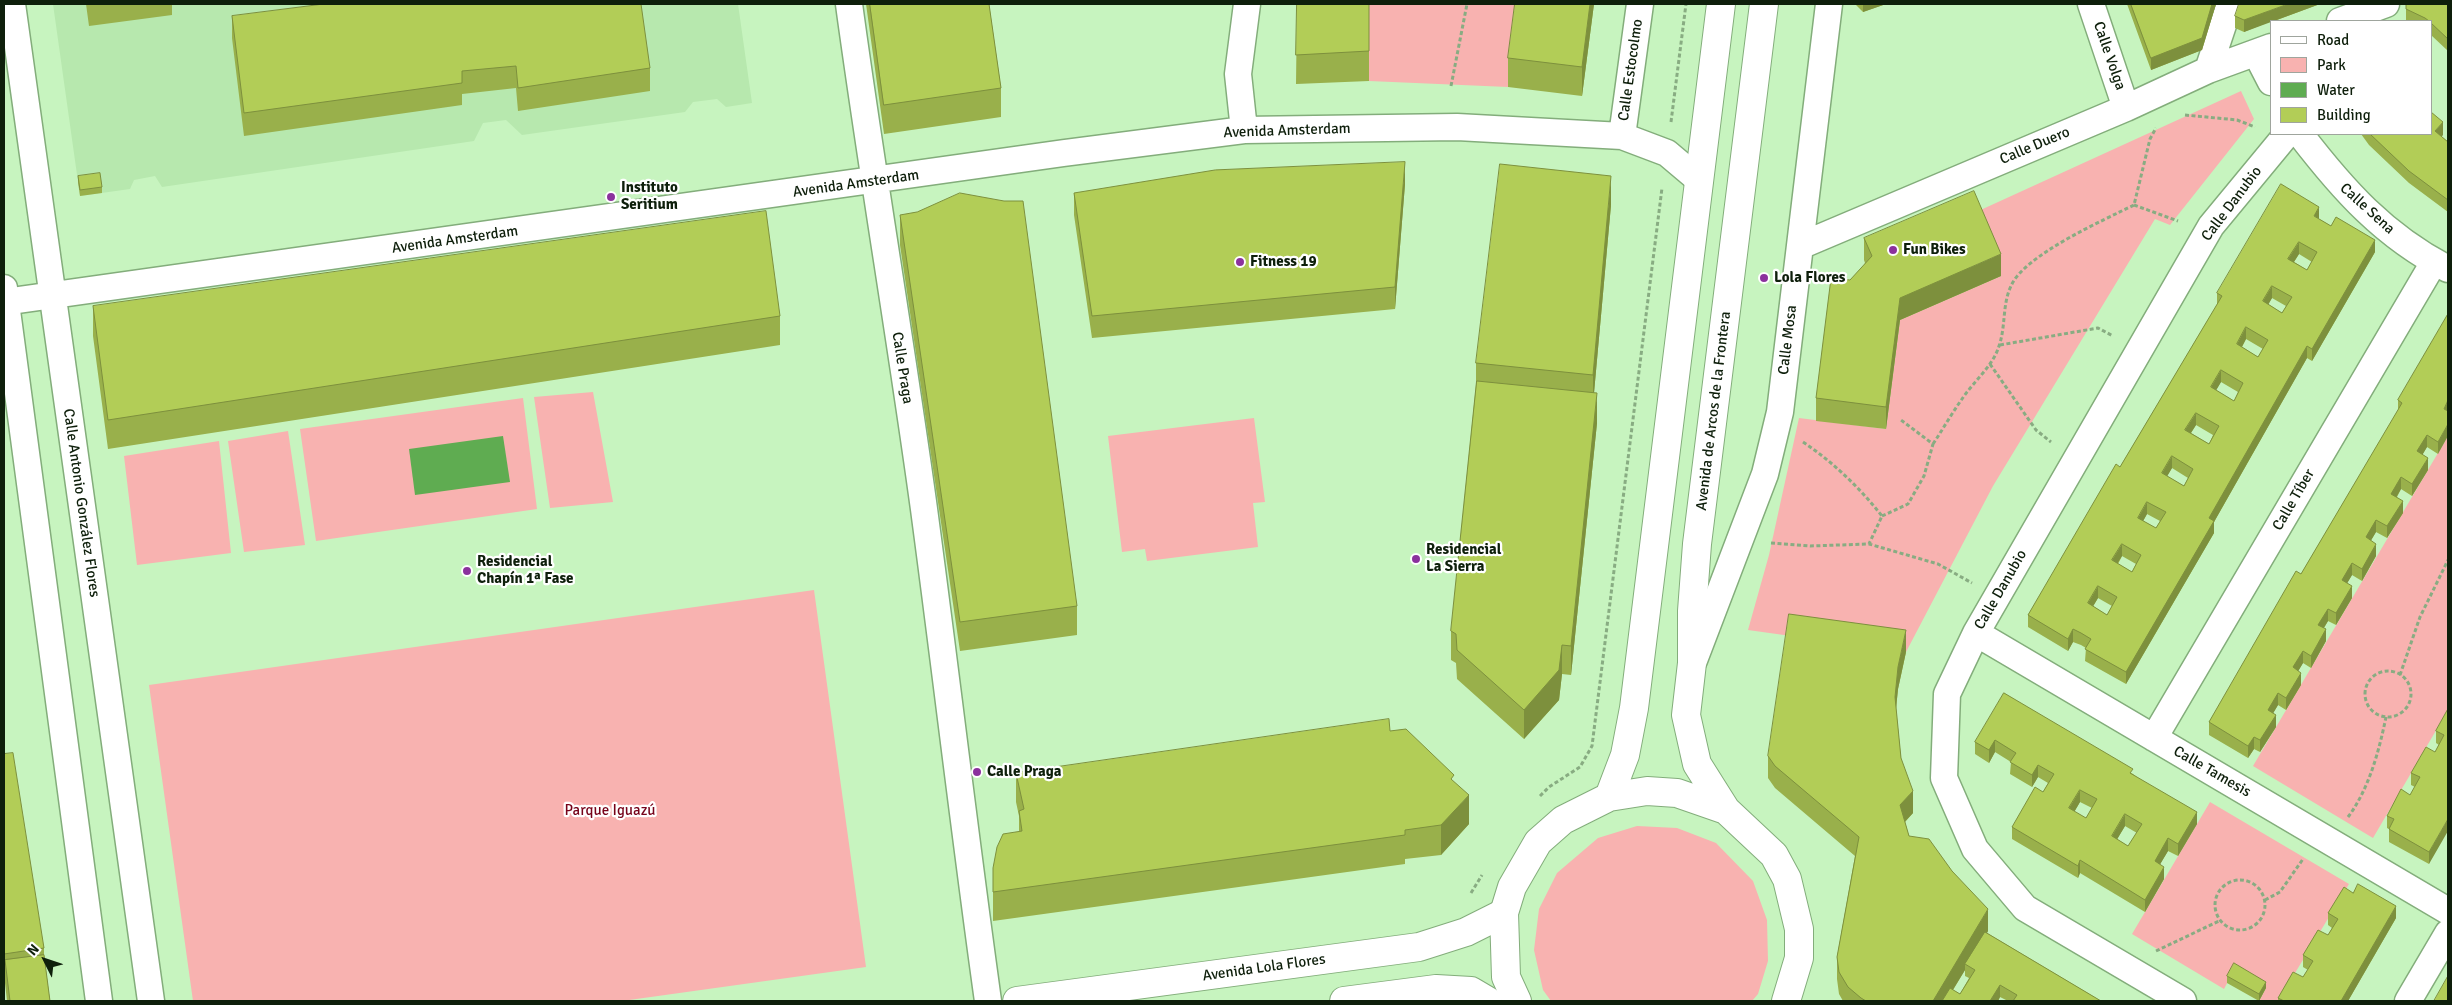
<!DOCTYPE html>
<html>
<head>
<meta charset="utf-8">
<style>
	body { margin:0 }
	#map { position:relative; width:2452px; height:1005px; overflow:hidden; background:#c7f4bf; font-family:Signika,sans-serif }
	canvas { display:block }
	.frame { position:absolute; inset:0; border:5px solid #0e1f0b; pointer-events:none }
	.legend { position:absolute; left:2270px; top:20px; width:162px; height:115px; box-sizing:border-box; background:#fff; border:1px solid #9fa59d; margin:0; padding:6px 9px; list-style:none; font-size:15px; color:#0e1f0b }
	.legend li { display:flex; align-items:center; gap:10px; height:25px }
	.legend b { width:25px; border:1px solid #9fa59d }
	.north { position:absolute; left:20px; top:935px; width:50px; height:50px; -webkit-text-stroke:4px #fff; paint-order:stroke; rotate:311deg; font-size:14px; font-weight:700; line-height:20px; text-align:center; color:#0e1f0b }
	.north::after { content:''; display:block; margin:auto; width:18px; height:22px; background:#0e1f0b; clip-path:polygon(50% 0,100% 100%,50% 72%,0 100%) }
</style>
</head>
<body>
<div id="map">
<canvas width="2452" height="1005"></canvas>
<div class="frame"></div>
<ul class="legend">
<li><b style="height:6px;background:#fff"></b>Road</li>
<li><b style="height:14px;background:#f8b2b0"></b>Park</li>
<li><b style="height:14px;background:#5fac51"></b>Water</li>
<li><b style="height:14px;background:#b2cd57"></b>Building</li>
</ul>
<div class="north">N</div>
</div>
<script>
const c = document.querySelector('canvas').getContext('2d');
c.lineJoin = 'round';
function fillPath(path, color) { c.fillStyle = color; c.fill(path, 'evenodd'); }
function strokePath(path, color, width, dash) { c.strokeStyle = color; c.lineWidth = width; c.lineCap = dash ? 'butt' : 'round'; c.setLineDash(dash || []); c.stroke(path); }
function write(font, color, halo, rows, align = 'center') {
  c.font = font + ' Signika,sans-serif'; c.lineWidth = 4.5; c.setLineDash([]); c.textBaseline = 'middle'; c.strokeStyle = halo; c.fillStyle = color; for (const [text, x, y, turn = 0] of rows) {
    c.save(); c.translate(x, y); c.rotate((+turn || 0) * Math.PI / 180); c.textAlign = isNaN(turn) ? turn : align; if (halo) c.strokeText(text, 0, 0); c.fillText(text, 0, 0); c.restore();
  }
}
fillPath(new Path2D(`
	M53,4h685l14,99 -26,4 -9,-8 -24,3 -8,10 -163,23 -16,-15 -23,3 -9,18 -312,46 -7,-11 -21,4 -4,9 -50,7z`), '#b7e8ae');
fillPath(new Path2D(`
	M1368,4h150l-10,83 -139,-6z
	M2241,91l13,28 -84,106 -15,-6 -162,267 -87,166 -158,-22 21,-75 30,-137 87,11 14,-109 101,-44 -27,-63z
	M593,392l20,110 -63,6 -16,-111z
	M523,398l14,111 -221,32 -16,-112z
	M1254,418l11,84 -12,1 5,44 -111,14 -2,-12 -23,3 -14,-116z
	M288,431l17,114 -61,7 -16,-111z
	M2448,436v274l-75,128 -120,-72z
	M219,441l12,112 -94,12 -13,-109z
	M814,590l52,377 -244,34h-429l-44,-316z
	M2210,802l139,82 -71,117h-19l7,-13 -32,-18 -10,19 -92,-55z
	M1637,826l40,2 39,15 37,38 14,39 1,41 -10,33 -6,7h-201l-8,-11 -9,-40 5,-41 18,-36 41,-35z`), '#f8b2b0');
fillPath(new Path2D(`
	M503,436l7,46 -95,13 -6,-46z`), '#5fac51');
const minor = new Path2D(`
	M12,4l139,997
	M849,4c23,169 52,337 75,505 22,164 41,328 64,492
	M2091,4l35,104
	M2340,21l46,-17
	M2256,53l15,29
	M2208,70l22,-66
	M1244,130l-6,-56 9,-70
	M2300,134c43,56 84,102 148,135
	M1622,136l18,-132
	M1800,246l326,-138 82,-38 63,-23
	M4,288l95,713
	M4,302l1060,-149 180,-23 213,-3 165,9 45,17 32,27
	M1976,633l472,278
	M1694,660l71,-186 15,-62 49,-408
	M2154,738l280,-476
	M2183,1001l-158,-93 -50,-59 -31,-71 3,-84 29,-61 235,-407 76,-92
	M2408,1001l40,-68`);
const secondary = new Path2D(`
	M1017,1001l402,-54 47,-15 38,-19
	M1344,1001l92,-12 35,2 17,10`);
const primary = new Path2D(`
	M1609,797l16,-42 9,-47 87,-704
	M1726,810l-29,-46 -11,-49 6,-52v-52l5,-67 67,-540
	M1517,1001l-11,-24 -2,-64 8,-26 26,-45 25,-22 46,-23 38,-6 30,2 49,17 48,45 13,24 12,50v29l-13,43`);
strokePath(minor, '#83ad7b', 29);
strokePath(secondary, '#83ad7b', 30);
strokePath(primary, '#83ad7b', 30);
strokePath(new Path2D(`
	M1451,86l16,-82
	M2185,115l52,5 18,7
	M1671,122l15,-118
	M2134,205l44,16
	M2000,345l98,-17 15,8
	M1990,364l46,66 15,12
	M1803,442c30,20 57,46 79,74l-13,28
	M1933,444c10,-15 19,-31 29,-45 12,-18 31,-33 37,-53 7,-20 3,-41 12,-60 13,-31 93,-66 123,-81l16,-66 6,-11
	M1882,516l26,-12 16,-28 9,-32 -32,-24
	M1771,543l39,3 59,-2 69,20 34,19
	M2365 694a23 23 0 1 1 46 0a23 23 0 1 1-46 0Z
	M2400,675l20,-58 28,-57
	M1540,796l9,-9 31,-20 12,-21 70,-558
	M2348,817c21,-28 31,-66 38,-100
	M2215 905a25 25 0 1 1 50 0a25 25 0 1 1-50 0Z
	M1471,893l11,-18
	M2265,900l15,-8 23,-33
	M2156,951l63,-30`), '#88ac82', 3, [4, 2.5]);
strokePath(minor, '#fff', 26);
strokePath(secondary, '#fff', 28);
strokePath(primary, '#fff', 28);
fillPath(new Path2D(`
	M86,4h86v11l-83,11z
	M866,4h123l12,84v29l-117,17z
	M1297,4l72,47v30l-73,3z
	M1594,4l-12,92 -74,-9v-29z
	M1855,4h31l-23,8z
	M2127,4h89l-14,46 -51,20z
	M2320,4l-46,17h-3l-27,11 -9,-4v-12z
	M2448,4v47l-17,-16v-14h-25v-16z
	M232,16l418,52v23l-132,20 -2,-23 -54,6v11l-218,31 -12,-98z
	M2361,134h70l12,1 -2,1 7,6v70l-39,-29 -40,-38z
	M78,176l24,11v6l-22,3 -2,-14z
	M1405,184l-10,125 -303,29 -18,-123v-22z
	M1611,205l-17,188 3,30 -26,252 -9,-1 -3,26 -35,39 -67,-60 -1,-16 -5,-3v-29l25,-246v-22z
	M900,215l177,391v29l-117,16 -60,-406z
	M2319,219l56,33 -63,109 -5,-3 -93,164v11l-88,151 -41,-23 1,-13 -5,-3 -8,-3 -5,9 -40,-24v-12l92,-148 97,-162v-12zM2299,254l13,8 -5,8 -13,-8zM2272,298l14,8 -4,7 -14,-9zM2246,339l17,10 -5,8 -16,-10zM2221,382l17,10 -4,9 -18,-11zM2196,425l17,10 -4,9 -18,-11zM2172,468l16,10 -4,8 -17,-10zM2147,514l13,7 -4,7 -13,-7zM2122,556l14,8 -4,8 -14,-8zM2098,598l14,8 -5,9 -14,-9z
	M1864,238l137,38 -101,44 -14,109 -70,-8v-23l49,-135 -1,-3z
	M93,306l687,10v29l-672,104 -15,-113z
	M2448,314l-10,140 -11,-7 -5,8 6,15 -16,26 -11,-7 -4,8 6,16 -16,25 -11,-6 -5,8 5,16 -14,25 -10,-6 -5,8 5,15 -16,27 -8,-4 -4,7 2,13 -15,27 -8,-5 -5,8 3,14 -15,25 -8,-5 -5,8 3,14 -16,25 -6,-3 -6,9 -39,-23v-13l92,-148 97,-163v-11z
	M1906,652l-8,37 -2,19 5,50 12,55 -8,9 4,14 79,95 -1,2 114,68h-93l-8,-4 -2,4h-155l-4,-7 -2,-15v-22l18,-101 -80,-68 -7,-10v-22zM1965,970v6l4,2 -9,16 -7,-4z
	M2004,693l129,81 64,50 -19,32 -10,-5 -8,13 4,15 -19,33 -65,-39 -2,5 -66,-39v-12l31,-35 5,-9 -10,-6 -6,10 -22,-13 1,-12 -16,-10 -6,11 -14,-9v-12zM2080,802l12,6 -6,10 -12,-6zM2125,826l12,7 -9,13 -11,-7z
	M2448,709l-19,155 -40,-22v-13l-2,-1v-12l23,-21 5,-8 -4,-2v-12l24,-21 4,-7 -3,-2v-12z
	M1390,731l64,51 15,42 -28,31 -36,4v5l-412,57v-29l26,-61v-15l-3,-14v-29z
	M4,754l40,194v7l6,46h-43l-2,-18h-1z
	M2328,913l68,5 -48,83h-70v-3l25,-21 5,-7 -5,-3v-12l25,-20 4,-7 -4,-3z
	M2227,976l39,12 -7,13 -32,-18z`), '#99b04b');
fillPath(new Path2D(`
	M1590,4h4l-12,92v-29z
	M1863,4h23l-23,8z
	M2212,4h4l-14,46 -51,20v-12z
	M2288,4h32l-46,17h-3v1l-27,10v-12z
	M2443,122v13l-8,8v-12z
	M1405,162v22l-10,125v-22z
	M1611,176v29l-18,199v-29z
	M2319,207v12l-5,-3z
	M2375,240v12l-63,109v-12z
	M2299,242v12l-11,17v-12z
	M2001,254v22l-101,44 -14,109v-22l14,-109z
	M2272,286v12l-9,16v-13z
	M2246,327v12l-9,17v-12z
	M2307,346v12l-93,164v11l-88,151v-12l83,-154z
	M2221,370v12l-10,17v-12z
	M1597,393v30l-26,252v-29z
	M2448,400v12l-4,-3z
	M2196,413v12l-11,17v-12z
	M2448,424v12l-10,18v-12z
	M2427,435v12l-10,17v-13z
	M2172,456v12l-10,17v-12z
	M2428,458v12l-16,26v-12z
	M2401,477v12l-10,17v-12z
	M2403,501v12l-16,25v-12z
	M2147,502v12l-9,16v-12z
	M2376,520v12l-10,17v-12z
	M2122,544v12l-10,16v-12z
	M2376,544v12l-14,25v-12z
	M2352,563v12l-10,17v-12z
	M2098,586v12l-10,17v-12z
	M2352,586v12l-16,27v-12z
	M2328,609v12l-10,16v-12z
	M2073,629v13l-5,9v-12z
	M2326,629v12l-15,27v-12z
	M1906,630v22l-8,37 -3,30v-22l3,-30z
	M1562,645v29l-3,26 -35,39v-29z
	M2303,651v12l-10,17v-13z
	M2301,673v12l-15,25v-12z
	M2278,693v12l-10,17v-12z
	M2276,715v12l-16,25v-12z
	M2254,737v12l-6,9v-12z
	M1995,740v12l-6,11v-13z
	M2038,765v12l-6,10v-12z
	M2080,790v12l-11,19v-13z
	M1913,791v22l-13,14v-22z
	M1469,795v29l-28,31v-30z
	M2197,812v12l-19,32v-12z
	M2125,814v12l-13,22v-12z
	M2448,819v12l-19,33v-12z
	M2168,838v13l-13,22v-12z
	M2080,860v13l-2,5v-12z
	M2164,867v12l-19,33v-12z
	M2396,906v12l-48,83h-7z
	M1988,909v22l-20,34 -3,-1v6l-19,31h-13z
	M2266,982v6l-7,13v-7z
	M2000,985v12l-2,4h-8z`), '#7d903d');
const building = new Path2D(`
	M324,4h317l9,64 -132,20 -2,-22 -54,5v12l-218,30 -12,-97z
	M870,4h119l12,84 -117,17z
	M1297,4h72v47l-73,4z
	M1515,4h75l-8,63 -74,-9z
	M2131,4h81l-10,34 -51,20z
	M2239,4h49l-44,16 -9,-4z
	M2408,4h40v35l-17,-16v-2h-2l-4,-3 -19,-9v-4z
	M2431,112l12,10 -8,9 13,11v58l-39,-29 -39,-37h61z
	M1405,162l-10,125 -303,29 -18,-123 141,-23z
	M1500,164l111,12 -18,199 -117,-12z
	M100,173l2,14 -22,3 -2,-14z
	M2281,184l38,23 -5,9 17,10 5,-9 39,23 -63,109 -5,-3 -98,172 5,3 -88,151 -41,-23 6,-10 -10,-6 -8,-4 -5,10 -40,-24 88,-151 4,3 102,-171 -5,-3zM2299,242l18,10 -10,18 -19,-11zM2272,286l20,11 -10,16 -19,-12zM2246,327l22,13 -10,17 -21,-13zM2221,370l22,13 -9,18 -23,-14zM2196,413l23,13 -10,18 -24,-14zM2172,456l21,13 -9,17 -22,-13zM2147,502l19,10 -10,16 -18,-10zM2122,544l19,11 -9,17 -20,-12zM2098,586l19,11 -10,18 -19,-12z
	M1974,191l27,63 -101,44 -14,109 -70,-9 15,-120 19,2 22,-24 -8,-18z
	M960,193l44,8h19l54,405 -117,16 -60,-407 17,-3z
	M766,211l14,105 -672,104 -15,-114z
	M2448,314v86l-4,9 4,2v13l-10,18 -11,-7 -10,16 11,7 -16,26 -11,-7 -10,17 12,7 -16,25 -11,-6 -10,17 10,7 -14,25 -10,-6 -10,17 10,6 -16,27 -8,-4 -10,16 8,4 -15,27 -8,-5 -10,16 8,6 -15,25 -8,-5 -10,17 8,5 -16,25 -6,-3 -6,9 -39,-24 87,-151 5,3 101,-171 -4,-3z
	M1477,381l120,12 -26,253 -9,-1 -3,25 -35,40 -67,-60 -1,-16 -5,-3z
	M1789,614l117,16 -8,37 -3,30 6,61 12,33 -13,14 9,31 20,3 23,32 36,38 -55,92h-67l-5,-3 -13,-11 -9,-15 -2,-15 22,-120 -84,-71 -7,-10z
	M2004,693l129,76 -3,4 67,39 -19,32 -10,-6 -13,23 9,6 -19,33 -65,-40 -2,6 -66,-39 23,-40 8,5 11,-18 -16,-9 -6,10 -22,-13 6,-9 -21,-13 -6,10 -14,-8zM2080,790l17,9 -11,19 -17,-10zM2125,814l17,10 -14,22 -16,-10z
	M2448,709v110l-19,33 -40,-23 5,-10 -7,-3 14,-27 9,6 10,-18 -9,-4 15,-26 9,5 9,-17 -8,-4z
	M1389,719l1,12 16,-2 48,46 -3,4 18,16 -28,30 -36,5v5l-412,57v-24l4,-21 6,-13 19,-3 -3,-20 5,-2 -8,-36z
	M13,753l31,195 -40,6v-200z
	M2358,884l38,22 -55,95h-57l-6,-3 15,-26 10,5 10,-16 -10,-6 15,-25 10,5 10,-16 -10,-6 16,-26 9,6z
	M1985,932l116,69h-88l4,-6 -17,-10 -10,16h-48l8,-13 10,6 15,-24 -10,-6z
	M44,955l6,46h-40l-5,-41z
	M2234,963l32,19 -7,12 -32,-18z
	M2448,976v25h-14z`);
fillPath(building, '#b2cd57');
strokePath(building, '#7d903d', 1);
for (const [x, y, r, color] of [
	[611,197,5,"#8b319d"],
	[1893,250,5,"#8b319d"],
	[1240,262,5,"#8b319d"],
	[1764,278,5,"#8b319d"],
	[1416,559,5,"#8b319d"],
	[467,571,5,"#8b319d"],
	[977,772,5,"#8b319d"]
]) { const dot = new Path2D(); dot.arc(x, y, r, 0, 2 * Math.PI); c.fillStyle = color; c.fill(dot); strokePath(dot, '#fff', 2); }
write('15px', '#0e1f0b', '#fff', [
	["Calle Volga",2109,56,71],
	["Calle Estocolmo",1631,70,-82],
	["Avenida Amsterdam",1287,131,-2],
	["Calle Duero",2035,146,-23],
	["Avenida Amsterdam",856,184,-8],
	["Calle Danubio",2232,204,-53],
	["Calle Sena",2367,209,42],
	["Avenida Amsterdam",455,240,-8],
	["Calle Mosa",1788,340,-83],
	["Calle Praga",902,368,81],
	["Avenida de Arcos de la Frontera",1714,411,-83],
	["Calle Tíber",2294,500,-60],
	["Calle Antonio González Flores",81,503,82],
	["Calle Danubio",2001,590,-60],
	["Calle Tamesis",2212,772,30],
	["Avenida Lola Flores",1264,968,-8]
]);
write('bold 15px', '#0e1f0b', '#fff', [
	["Instituto",621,188],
	["Seritium",621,205],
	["Fun Bikes",1903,250],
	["Fitness 19",1250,262],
	["Lola Flores",1774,278],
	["Residencial",1426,550],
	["La Sierra",1426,567],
	["Residencial",477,562],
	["Chapín 1ª Fase",477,579],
	["Calle Praga",987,772]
], 'left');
write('15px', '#76031a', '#fff', [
	["Parque Iguazú",610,811]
]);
</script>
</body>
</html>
